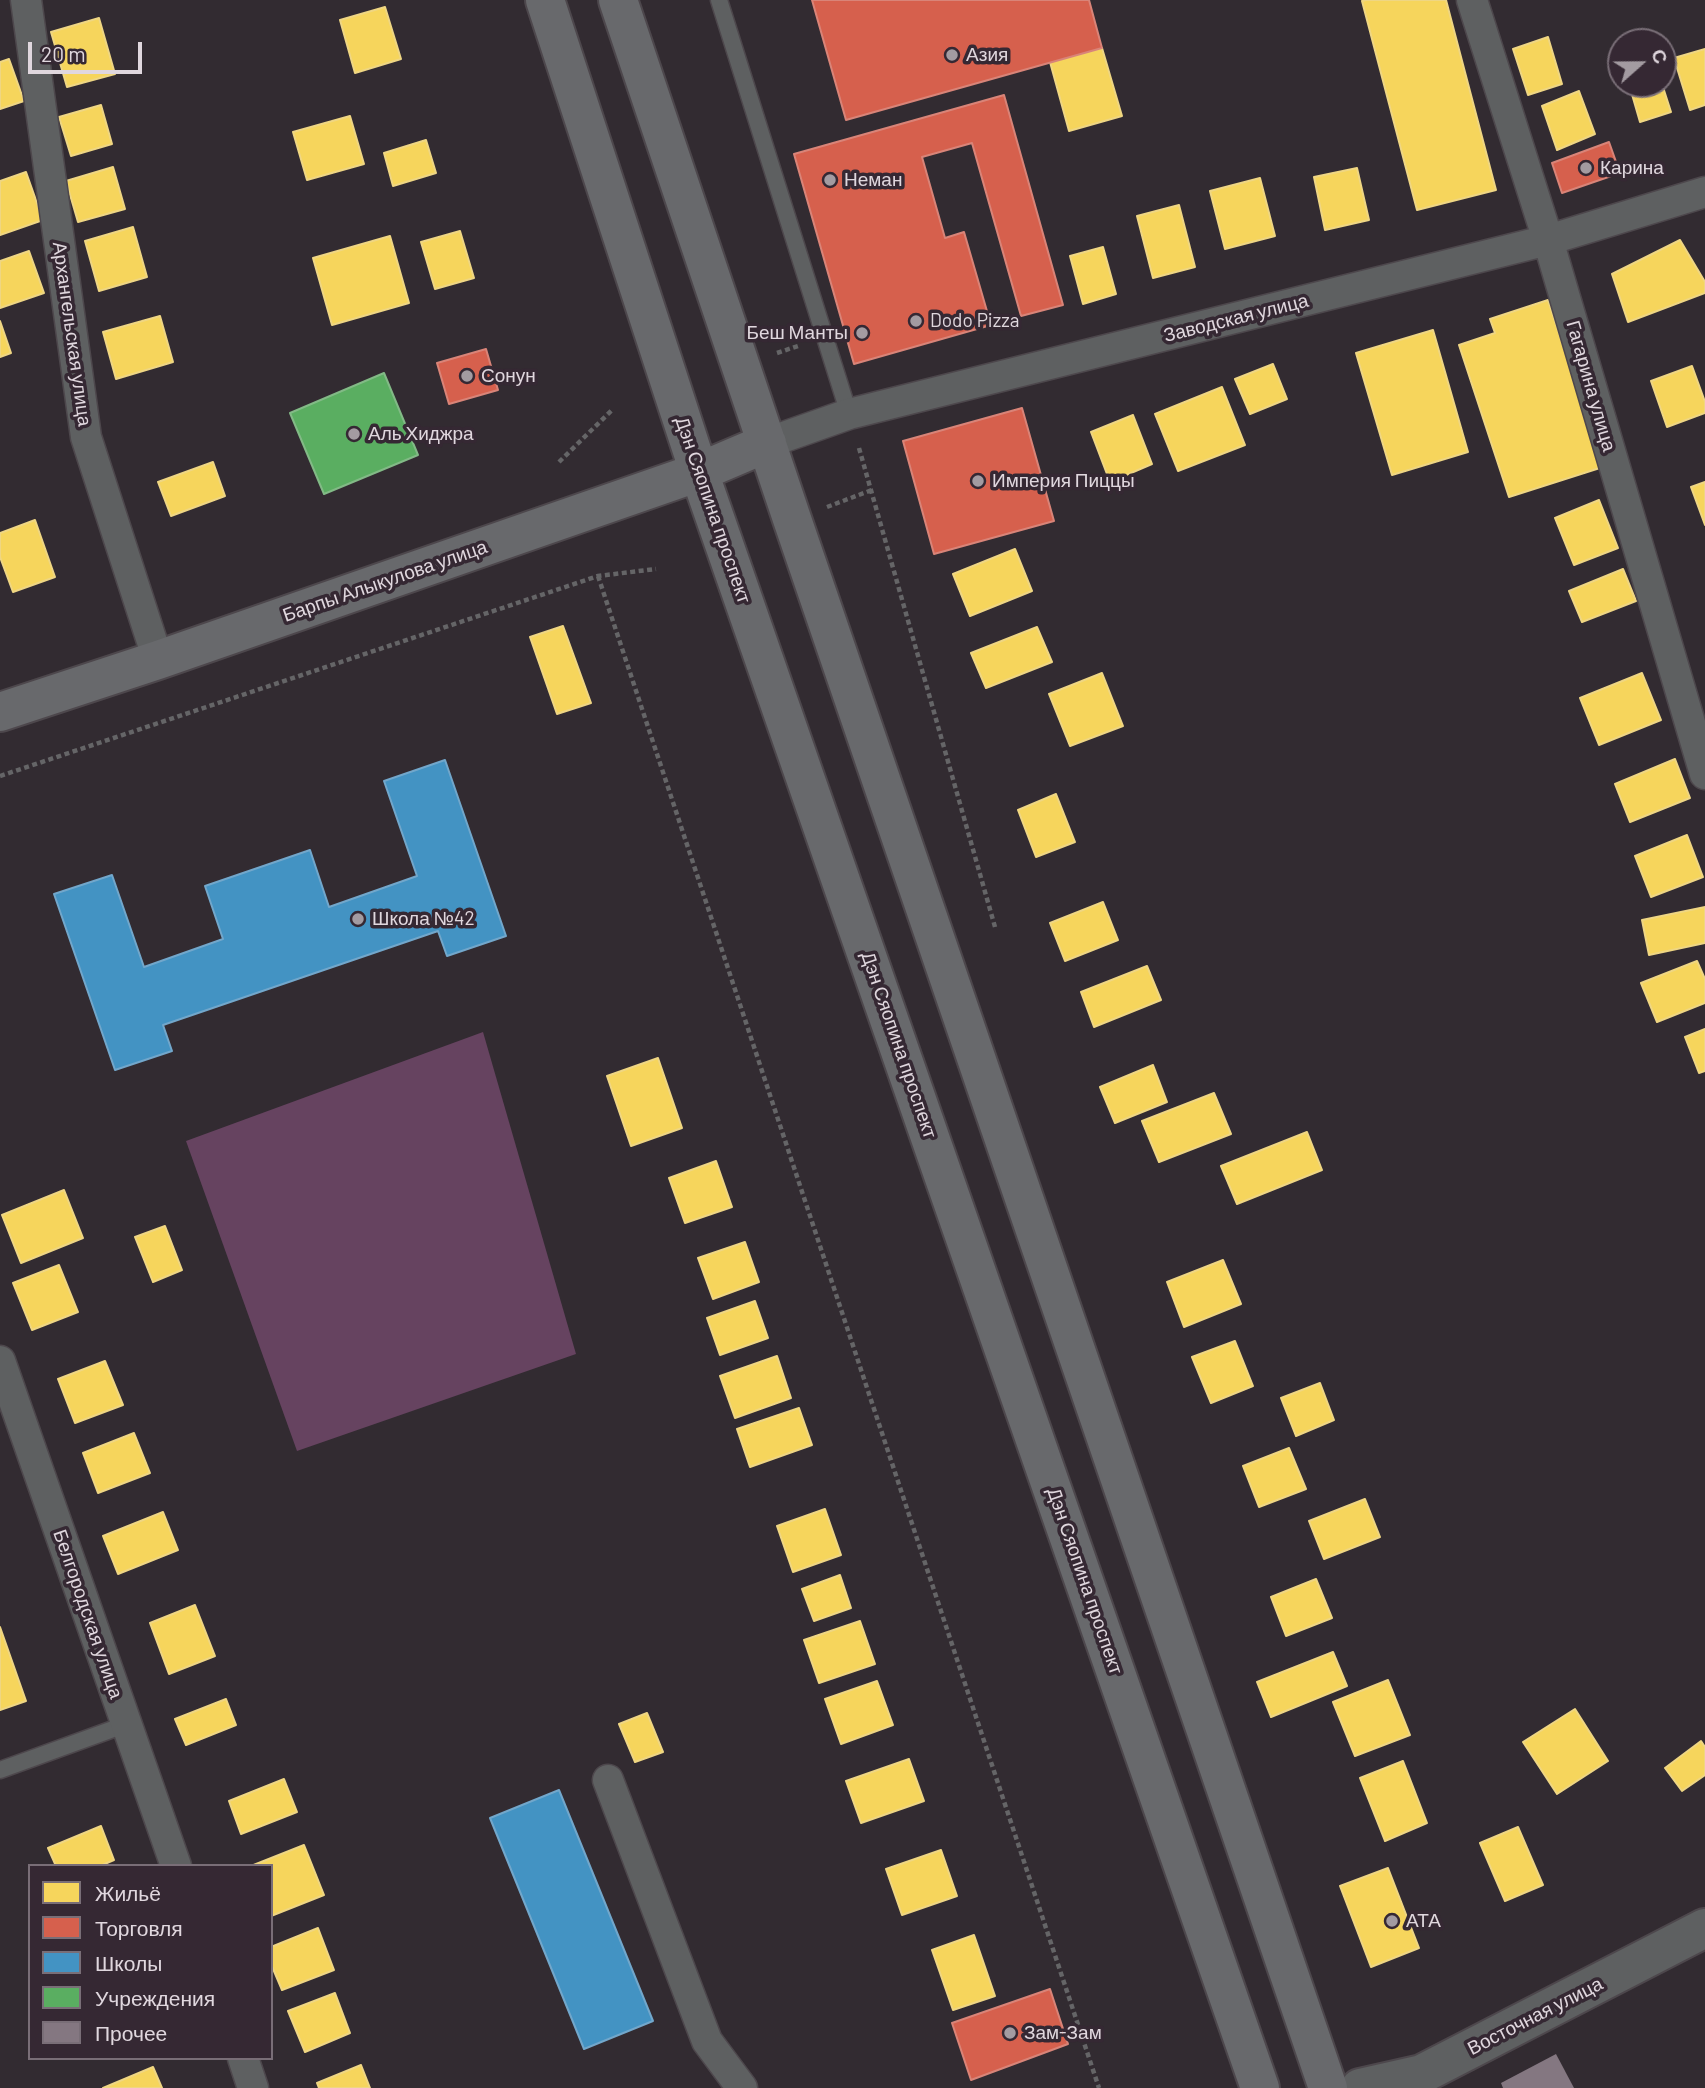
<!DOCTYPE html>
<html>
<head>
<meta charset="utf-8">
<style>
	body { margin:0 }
	#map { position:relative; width:1705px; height:2088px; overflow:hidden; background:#322b31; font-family:Barlow,sans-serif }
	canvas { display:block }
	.legend { position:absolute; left:28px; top:1864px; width:245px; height:196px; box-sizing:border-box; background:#352833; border:2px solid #796e77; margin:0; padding:9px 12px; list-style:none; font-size:21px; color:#e0d7de }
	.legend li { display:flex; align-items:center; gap:14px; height:35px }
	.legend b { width:35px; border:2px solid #796e77 }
	.north { position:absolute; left:1607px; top:28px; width:70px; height:70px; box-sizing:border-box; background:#352833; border:2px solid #796e77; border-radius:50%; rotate:69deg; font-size:19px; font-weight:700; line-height:28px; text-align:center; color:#e0d7de }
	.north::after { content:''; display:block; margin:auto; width:24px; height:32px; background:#a39ba1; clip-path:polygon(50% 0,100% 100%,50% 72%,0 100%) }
	.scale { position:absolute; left:28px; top:42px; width:114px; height:32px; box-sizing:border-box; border:4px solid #e0d7de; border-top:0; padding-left:9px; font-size:21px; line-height:24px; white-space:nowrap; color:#e0d7de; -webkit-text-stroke:5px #352833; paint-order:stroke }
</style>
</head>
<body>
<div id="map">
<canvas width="1705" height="2088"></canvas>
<ul class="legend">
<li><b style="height:19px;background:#f6d55c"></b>Жильё</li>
<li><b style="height:19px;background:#d6604d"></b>Торговля</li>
<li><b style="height:19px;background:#4393c3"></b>Школы</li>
<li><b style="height:19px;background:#5aae61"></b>Учреждения</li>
<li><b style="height:19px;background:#847781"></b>Прочее</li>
</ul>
<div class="north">С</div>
<div class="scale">20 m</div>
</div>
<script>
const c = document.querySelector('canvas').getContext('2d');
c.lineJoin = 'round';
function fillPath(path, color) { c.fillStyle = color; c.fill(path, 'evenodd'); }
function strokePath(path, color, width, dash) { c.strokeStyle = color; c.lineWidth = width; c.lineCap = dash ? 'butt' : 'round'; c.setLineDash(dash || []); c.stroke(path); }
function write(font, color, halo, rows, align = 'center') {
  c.font = font + ' Barlow,sans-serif'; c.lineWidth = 7; c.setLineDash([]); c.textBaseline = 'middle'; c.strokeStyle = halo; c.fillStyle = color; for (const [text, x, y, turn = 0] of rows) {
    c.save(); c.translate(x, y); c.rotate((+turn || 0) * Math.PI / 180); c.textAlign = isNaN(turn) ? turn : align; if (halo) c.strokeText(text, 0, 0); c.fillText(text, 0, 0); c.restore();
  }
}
fillPath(new Path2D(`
	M483,1032l93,322 -279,97 -111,-310z`), '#664360');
const homes = new Path2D(`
	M1366,0h80l50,190 -79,20 -55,-209z
	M385,7l16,52 -46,14 -15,-53z
	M99,18l16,56 -48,13 -16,-55z
	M1548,37l14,47 -34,11 -15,-46z
	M1102,48l20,68 -53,15 -19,-69z
	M1705,49v56l-15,5 -16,-52z
	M9,59l15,42 -24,8v-47z
	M1629,84h33l9,28 -31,10z
	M1579,91l16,43 -38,16 -15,-44z
	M101,105l11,39 -41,12 -12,-39z
	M350,116l14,48 -57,16 -14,-48z
	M426,140l10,33 -43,13 -9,-33z
	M113,167l12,42 -47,13 -12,-41z
	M1357,168l12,52 -44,10 -11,-53z
	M26,172l17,48 -43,15v-54z
	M1260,178l15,58 -50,13 -15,-58z
	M1179,205l16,62 -42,11 -16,-62z
	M133,227l14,50 -48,14 -14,-50z
	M460,231l14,47 -39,11 -14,-47z
	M390,236l19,67 -77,22 -19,-67z
	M1680,240l25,42v11l-77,29 -16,-48z
	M1103,247l13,47 -33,10 -13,-48z
	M29,251l15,42 -44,15v-47z
	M1548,300l55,167 -94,30 -50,-152 36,-12 -5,-14z
	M160,316l13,46 -57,17 -13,-47z
	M0,321l11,32 -11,4z
	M1433,330l35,122 -76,23 -36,-122z
	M1273,364l14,35 -37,15 -15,-35z
	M1692,366l13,36v11l-38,14 -16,-46z
	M1222,387l23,58 -67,26 -23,-57z
	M1133,415l19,49 -42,18 -19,-50z
	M213,462l12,34 -54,20 -13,-34z
	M1705,482v43l-14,-38z
	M1599,500l19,48 -44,17 -19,-47z
	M35,520l20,57 -42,15 -13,-35v-24z
	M1015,549l17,42 -62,25 -17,-42z
	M1623,569l13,32 -54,21 -13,-31z
	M563,626l28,77 -34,11 -27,-77z
	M1037,627l15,35 -66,26 -15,-35z
	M1102,673l21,53 -53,20 -21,-52z
	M1642,673l19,47 -62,25 -19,-47z
	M1675,759l15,39 -60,24 -15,-38z
	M1056,794l19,48 -39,15 -18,-47z
	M1687,835l16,42 -52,20 -16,-41z
	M1103,902l15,38 -53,21 -15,-38z
	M1705,907v36l-56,12 -7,-35z
	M1697,961l8,18v24l-48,19 -16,-39z
	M1147,966l14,34 -67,27 -13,-35z
	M1705,1029v42l-6,2 -14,-36z
	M658,1058l24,70 -51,18 -24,-70z
	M1153,1065l14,37 -52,21 -15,-36z
	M1214,1093l17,41 -72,28 -17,-41z
	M1307,1132l15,38 -85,34 -16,-38z
	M716,1161l16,46 -47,16 -16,-45z
	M64,1190l19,48 -62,25 -19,-48z
	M165,1226l17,44 -29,12 -18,-45z
	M745,1242l14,40 -46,17 -15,-41z
	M1223,1260l18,44 -57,23 -17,-45z
	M59,1265l19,47 -46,18 -19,-47z
	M755,1301l13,37 -48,17 -13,-37z
	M1235,1341l18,45 -42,17 -19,-46z
	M777,1356l14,42 -56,20 -15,-42z
	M105,1361l18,44 -48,18 -17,-44z
	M1320,1383l14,37 -38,16 -15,-38z
	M799,1408l13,37 -62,22 -13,-38z
	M134,1433l16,40 -52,20 -15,-40z
	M1289,1448l17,41 -47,18 -16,-41z
	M1365,1499l15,38 -56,22 -15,-38z
	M825,1509l16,46 -48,17 -16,-46z
	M163,1512l15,38 -60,24 -15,-38z
	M840,1575l11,33 -37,13 -12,-32z
	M1316,1579l16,39 -46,18 -15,-39z
	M195,1605l20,51 -46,18 -19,-51z
	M860,1621l15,43 -56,19 -15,-43z
	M0,1627l26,74 -26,9z
	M1333,1652l14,34 -76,31 -14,-35z
	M1388,1680l22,55 -55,21 -22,-54z
	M877,1681l16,44 -52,19 -16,-45z
	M226,1699l10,26 -50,20 -11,-26z
	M1575,1709l33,52 -51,33 -34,-52z
	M647,1713l16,39 -28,10 -16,-38z
	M1701,1741l4,6v28l-23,16 -17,-23z
	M909,1759l15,42 -63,22 -15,-42z
	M1403,1761l24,62 -42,18 -25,-63z
	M284,1779l13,33 -56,22 -12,-33z
	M101,1826l13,34 -14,6h-44l-8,-18z
	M1518,1827l25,58 -38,16 -25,-58z
	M304,1845l20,50 -53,21v-50h-20z
	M941,1850l16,46 -55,19 -16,-46z
	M1388,1868l31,80 -48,19 -31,-81z
	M318,1928l16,42 -52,20 -11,-26v-17z
	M974,1935l21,61 -42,14 -21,-60z
	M335,1993l15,40 -45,19 -17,-41z
	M361,2065l9,23h-51l-2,-5z
	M153,2067l9,21h-59z`);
fillPath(homes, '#f6d55c');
strokePath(homes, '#efd683', 2);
const shops = new Path2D(`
	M812,0h277l13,48 -256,72z
	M1004,95l59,210 -42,11 -49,-173 -50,14 23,81 19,-6 27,93 -137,39 -60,-210z
	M1609,142l11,31 -58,20 -10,-30z
	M486,349l12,41 -49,14 -12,-41z
	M1022,408l32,113 -120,33 -31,-113z
	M1050,1989l18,55 -97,36 -19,-57z`);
fillPath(shops, '#d6604d');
strokePath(shops, '#d98478', 2);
const schools = new Path2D(`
	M445,760l61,176 -59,20 -9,-25 -275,94 9,26 -57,19 -61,-176 58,-19 32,92 79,-28 -18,-53 105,-36 19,57 88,-31 -33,-95z
	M559,1790l94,231 -69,28 -94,-231z`);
fillPath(schools, '#4393c3');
strokePath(schools, '#72a7cb', 2);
const public = new Path2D(`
	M384,373l34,82 -94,39 -34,-81z`);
fillPath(public, '#5aae61');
strokePath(public, '#82ba86', 2);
fillPath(new Path2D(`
	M1556,2054l18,34h-71l-2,-5z`), '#847781');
const service = new Path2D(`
	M719,0l130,414
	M0,1770l127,-46`);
const minor = new Path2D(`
	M26,0l60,437 72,223
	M1472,0l76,240 157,534
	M767,443l82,-29 699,-174 157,-48
	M0,1361l176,505
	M608,1780l99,261 35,47
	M243,2058l10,30`);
const tertiary = new Path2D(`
	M1360,2088l62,-14 283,-146`);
const primary = new Path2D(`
	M545,0l154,472 561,1616
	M618,0l174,519 536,1569
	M0,712l158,-52 541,-188 68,-29`);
strokePath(service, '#4d474c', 19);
strokePath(minor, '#4d474c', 33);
strokePath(tertiary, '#4d474c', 42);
strokePath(primary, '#4d474c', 42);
strokePath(new Path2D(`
	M777,353l24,-8
	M859,448l136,479
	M559,462l53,-52
	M827,507l45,-17
	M598,576l501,1512
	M0,776l598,-200 58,-7`), '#656567', 4.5, [5, 3.5]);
strokePath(service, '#5e6061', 16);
strokePath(minor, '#5e6061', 30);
strokePath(tertiary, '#5e6061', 38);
strokePath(primary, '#68696c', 38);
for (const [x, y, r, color] of [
	[952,55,7,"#a39ba1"],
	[1586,168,7,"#a39ba1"],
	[830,180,7,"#a39ba1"],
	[916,321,7,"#a39ba1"],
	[862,333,7,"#a39ba1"],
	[467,376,7,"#a39ba1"],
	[354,434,7,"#a39ba1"],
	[978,481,7,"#a39ba1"],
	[358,919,7,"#a39ba1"],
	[1392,1921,7,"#a39ba1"],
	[1010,2033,7,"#a39ba1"]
]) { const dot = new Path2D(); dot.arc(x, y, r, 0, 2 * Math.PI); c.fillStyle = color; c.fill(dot); strokePath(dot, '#352833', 2.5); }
write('19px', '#e0d7de', '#352833', [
	["Азия",966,55],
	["Карина",1600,168],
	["Неман",844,180],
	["Dodo Pizza",930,321],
	["Беш Манты",848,333,"right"],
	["Сонун",481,376],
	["Аль Хиджра",368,434],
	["Империя Пиццы",992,481],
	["Школа №42",372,919],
	["АТА",1406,1921],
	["Зам-Зам",1024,2033]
], 'left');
write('19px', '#e0d7de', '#352833', [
	["Заводская улица",1236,318,-14],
	["Архангельская улица",72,334,82],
	["Гагарина улица",1591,386,74],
	["Дэн Сяопина проспект",713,510,71],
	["Барпы Алыкулова улица",385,581,-19],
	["Дэн Сяопина проспект",899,1045,71],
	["Дэн Сяопина проспект",1085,1581,71],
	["Белгородская улица",88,1614,71],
	["Восточная улица",1535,2016,-27]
]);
</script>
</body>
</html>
